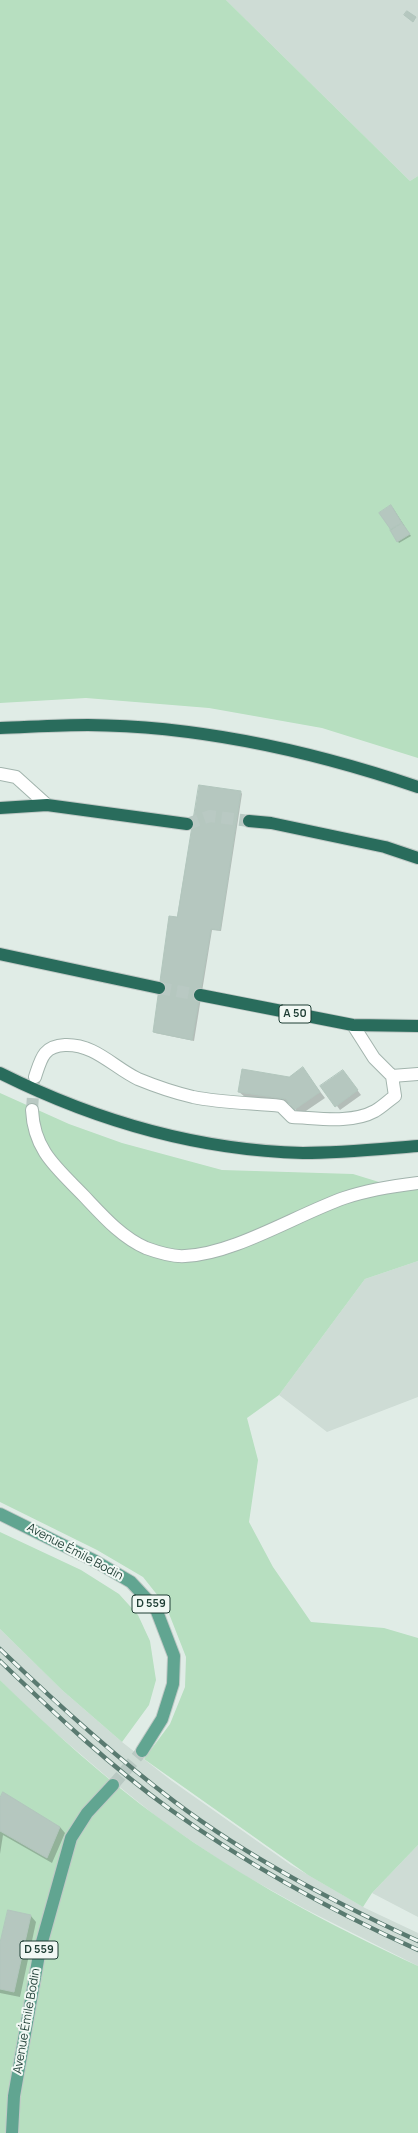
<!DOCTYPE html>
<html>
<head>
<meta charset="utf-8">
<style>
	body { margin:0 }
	canvas { display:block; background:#e0ece6 }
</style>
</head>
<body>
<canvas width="418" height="2133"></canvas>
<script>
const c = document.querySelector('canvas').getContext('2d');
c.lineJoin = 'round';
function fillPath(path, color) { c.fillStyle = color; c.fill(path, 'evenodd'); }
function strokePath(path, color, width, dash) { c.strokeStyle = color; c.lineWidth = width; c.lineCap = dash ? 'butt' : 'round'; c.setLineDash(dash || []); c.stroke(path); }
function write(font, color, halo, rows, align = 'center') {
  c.font = font + ' Manrope,sans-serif'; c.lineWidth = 4; c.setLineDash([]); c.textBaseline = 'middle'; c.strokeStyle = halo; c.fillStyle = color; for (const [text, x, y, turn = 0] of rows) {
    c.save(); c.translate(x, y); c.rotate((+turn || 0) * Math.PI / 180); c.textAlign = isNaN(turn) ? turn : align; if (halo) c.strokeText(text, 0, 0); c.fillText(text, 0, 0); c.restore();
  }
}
fillPath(new Path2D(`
	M226,0h192v176l-8,5z
	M418,1261v136l-91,35 -48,-37 86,-116z
	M0,1629l62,61 60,52 50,39 119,84 74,43 53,25v33l-113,-57 -72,-40 -71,-48 -56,-45 -69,-59 -37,-37z
	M418,1845v72l-46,-24z`), '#cedcd5');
fillPath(new Path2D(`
	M0,0h226l184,181 8,-5v582l-96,-30 -113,-20 -123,-10 -86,5z
	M0,1093l69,31 53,19 100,27 131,4 52,16 13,-2v73l-53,18 -86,116 -32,23 11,42 -9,62 24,45 38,55 73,6 34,10v207l-46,48 -9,14 -55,-32 -164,-116 26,-35 15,-37 1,-30 -20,-51 -23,-29 -46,-27 -97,-48z
	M0,1532l81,38 38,24 19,21 12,26 6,39 -7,25 -27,37 -60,-52 -62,-61z
	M0,1680c51,50 105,99 163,141 79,57 166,104 255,145v167h-418z`), '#b7dfc0');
fillPath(new Path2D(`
	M393,508l18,28 -12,7 -19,-30z
	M241,792l1,2 -21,137 -9,-1 -18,111 -39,-8 -1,-1z
	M303,1069l22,29 -25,17 -9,-11 -46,-7 -6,-5 50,-14z
	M346,1075l15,20 -21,15 -18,-24z
	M0,1800l60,27 5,6 -13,30 -49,-28 -3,19z
	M8,1912l23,4 5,6 -16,75 -20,-4v-46z`), '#0003');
const building = new Path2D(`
	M407,11l9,6 -3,5 -9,-7z
	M391,505l11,18 -11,7 -12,-17z
	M402,523l8,11 -13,8 -7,-12z
	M199,785l42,6 -21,139 -9,-1 -19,111 -39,-8 16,-116 8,1z
	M303,1067l17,25 -26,18 -8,-11 -48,-7 4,-23 47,8z
	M343,1070l15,20 -23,17 -15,-21z
	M3,1792l57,35 -13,31 -47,-27v-33z
	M8,1910l23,5 -17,77 -14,-3v-46z`);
fillPath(building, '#b5c7bf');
strokePath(building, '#b2c6bd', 1);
strokePath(new Path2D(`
	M32,1110l2,-30`), '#b9c9c3', 12, [12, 6]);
strokePath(new Path2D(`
	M113,1785l29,-34`), '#b9c9c3', 12, [12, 6]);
strokePath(new Path2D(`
	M187,824l23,-8 39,5
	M159,988l41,7`), '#b9c9c3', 12, [12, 6]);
const minor = new Path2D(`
	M0,774l16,3 31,28
	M353,1025l21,33 18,18 26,-2
	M35,1077c6,-18 8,-31 30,-32 30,-1 48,22 73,34 17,7 38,14 55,18 29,6 60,6 88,9l11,11c26,1 59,7 83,-6 7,-4 13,-10 20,-15l-3,-20
	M32,1110c2,41 25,58 52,86 18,19 37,41 62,52 11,4 27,9 39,8 49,-2 111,-41 159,-58 24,-8 49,-12 74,-15`);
const major = new Path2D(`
	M0,1514l95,47 36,21 25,27 18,47 -1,28 -11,35 -20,32
	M12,2133l2,-37 26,-147 31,-111 16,-25 26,-28`);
const highway = new Path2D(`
	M0,728c29,-1 59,-3 88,-3 113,1 224,26 330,62
	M0,808l47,-3 140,19
	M249,821l22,2 114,24 33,11
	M0,954l159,34
	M200,995l153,30 65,1
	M0,1073c94,47 197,77 303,80 38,0 77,-4 115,-7`);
strokePath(minor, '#a2b4ad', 14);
strokePath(major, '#c0c9c6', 14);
strokePath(highway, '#c0c9c6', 14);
strokePath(minor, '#fff', 12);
strokePath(major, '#61a591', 12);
strokePath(highway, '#296c5c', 12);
const rail = new Path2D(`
	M0,1649c56,54 113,106 175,153 74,56 159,100 243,139
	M0,1661c54,52 110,105 171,149 77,55 161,101 247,140`);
strokePath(rail, '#597a70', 4.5);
strokePath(rail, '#f1f8f4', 3, [9]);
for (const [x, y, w] of [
	[295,1014,32],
	[151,1604,38],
	[39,1950,38]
]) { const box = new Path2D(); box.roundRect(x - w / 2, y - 9, w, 18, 3); c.fillStyle = '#f1f8f4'; c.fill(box); strokePath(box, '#1f3e35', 1); }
write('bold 11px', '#1f3e35', null, [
	["A 50",295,1014],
	["D 559",151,1604],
	["D 559",39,1950]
]);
write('12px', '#1f3e35', '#f1f8f4', [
	["Avenue Émile Bodin",75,1552,28],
	["Avenue Émile Bodin",27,2021,-80]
]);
</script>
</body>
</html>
